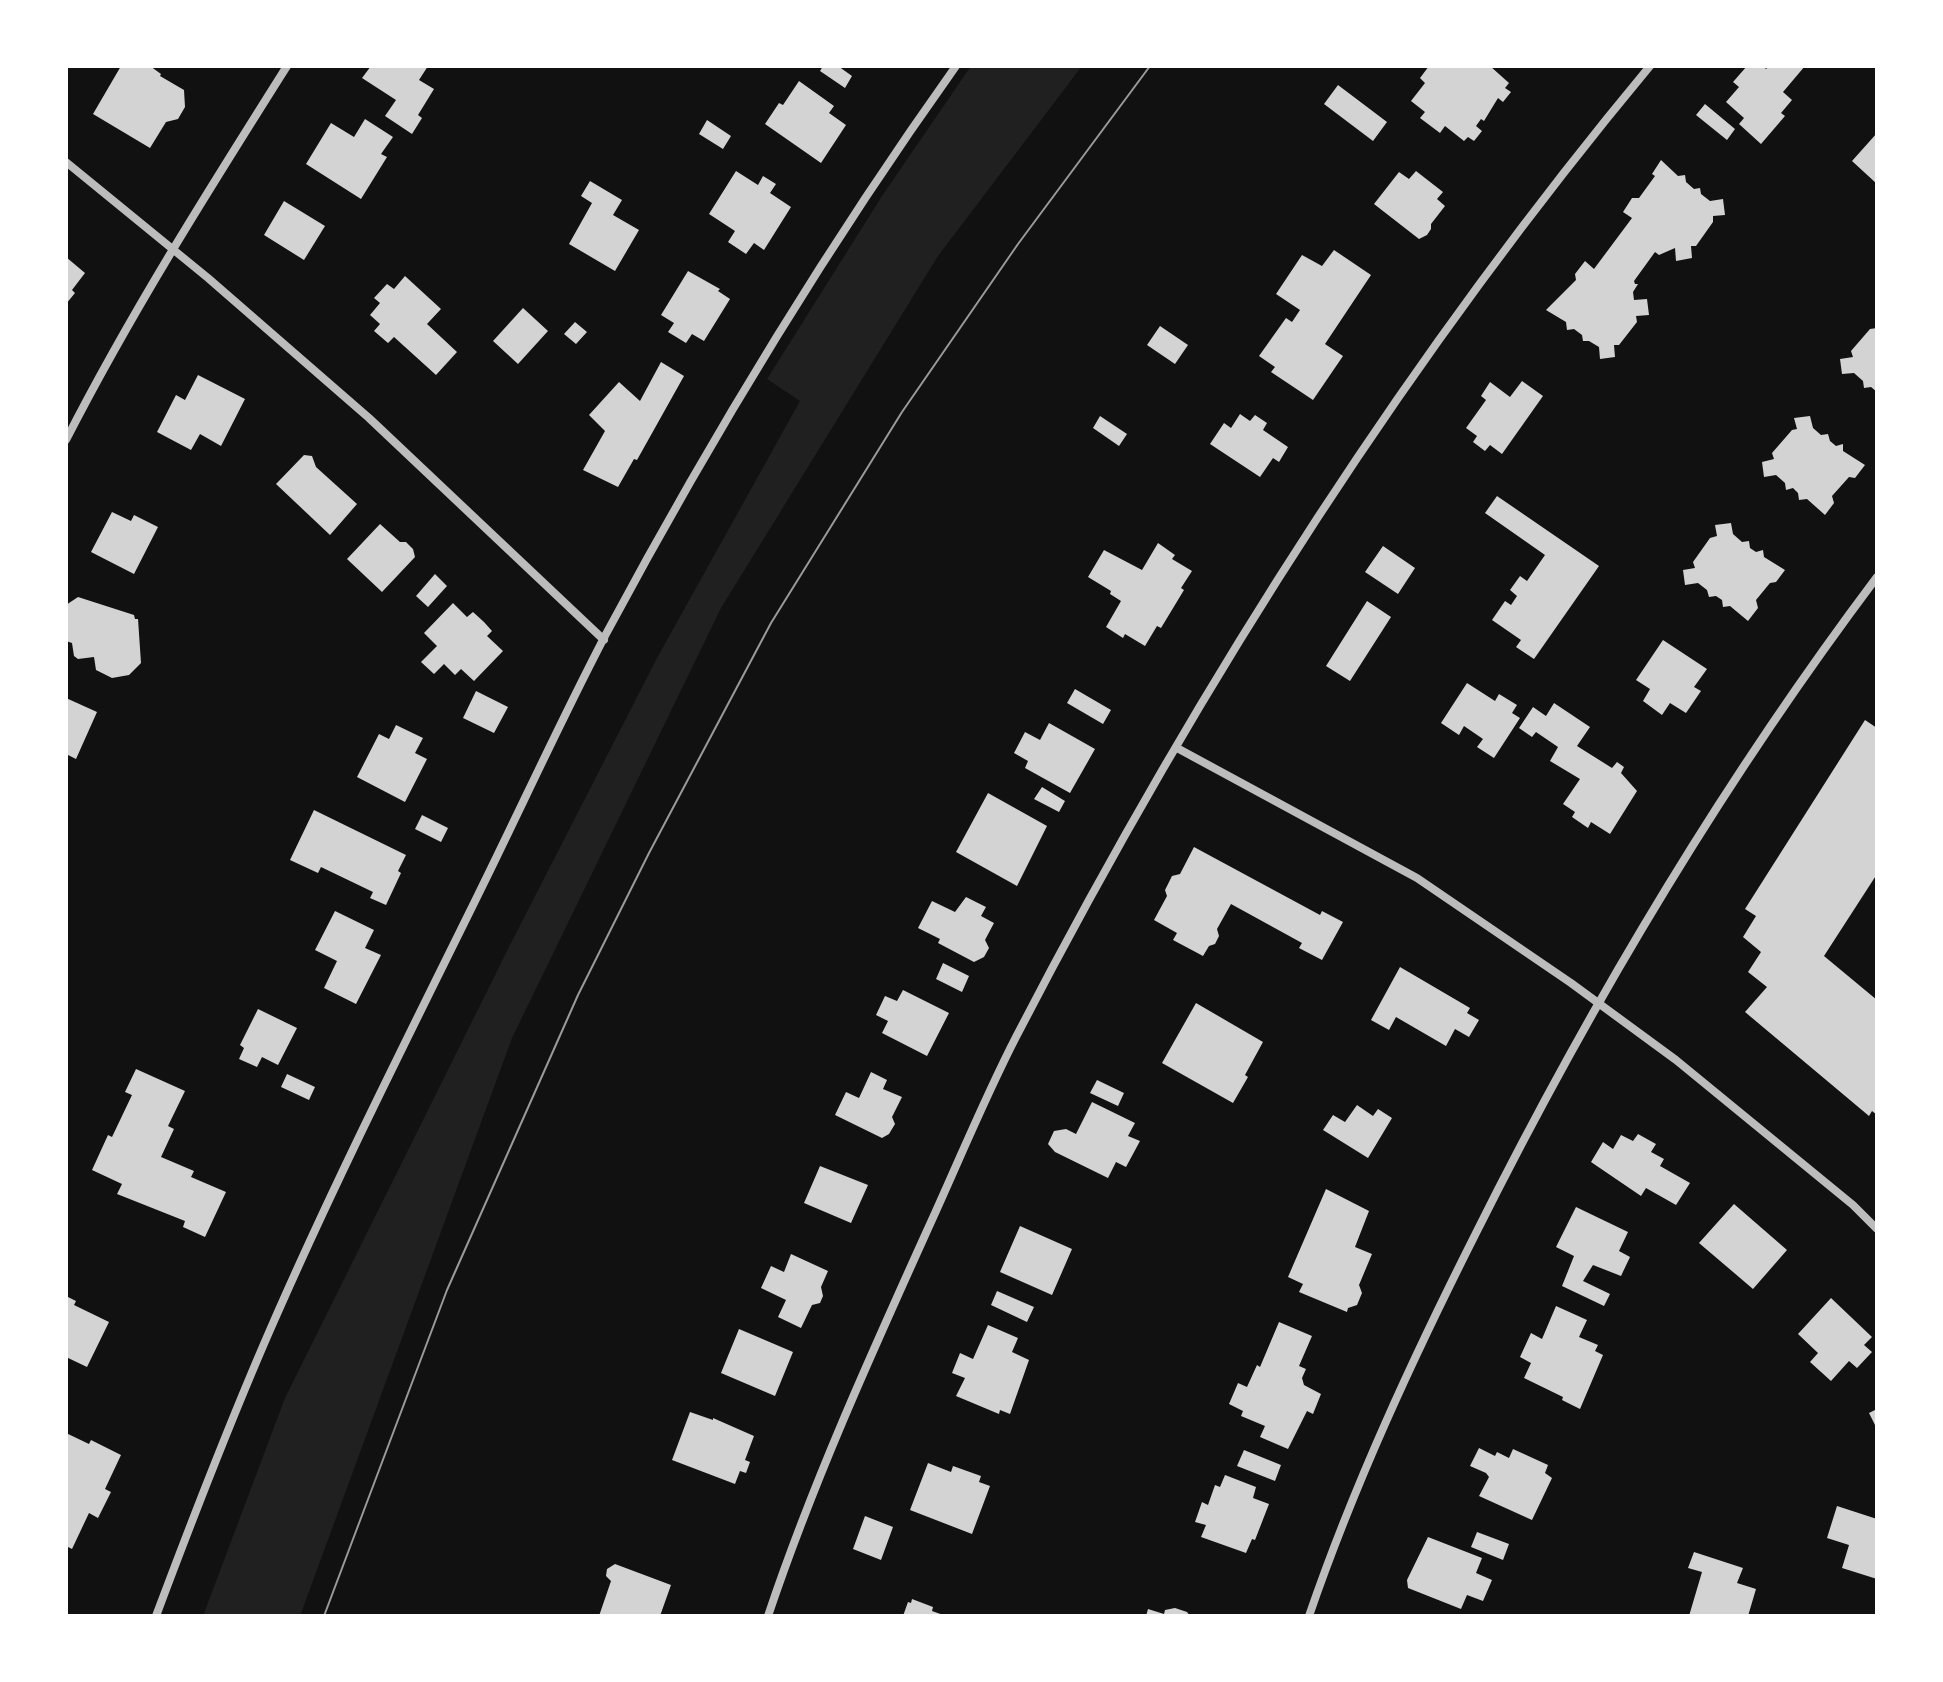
<!DOCTYPE html>
<html>
<head>
<meta charset="utf-8">
<style>
	body { margin:0 }
	#map { position:relative; width:1943px; height:1682px; overflow:hidden; background:#111; font-family:"PT Sans Narrow",sans-serif }
	canvas { display:block }
	.frame { position:absolute; inset:0; border:68px solid #fff; pointer-events:none }
</style>
</head>
<body>
<div id="map">
<canvas width="1943" height="1682"></canvas>
<div class="frame"></div>
</div>
<script>
const c = document.querySelector('canvas').getContext('2d');
c.lineJoin = 'round';
function fillPath(path, color) { c.fillStyle = color; c.fill(path, 'evenodd'); }
function strokePath(path, color, width, dash) { c.strokeStyle = color; c.lineWidth = width; c.lineCap = dash ? 'butt' : 'round'; c.setLineDash(dash || []); c.stroke(path); }
fillPath(new Path2D(`
	M971,66h111l-144,190 -217,352 -209,430 -212,578h-97l82,-218 225,-453 147,-287 143,-257 -33,-22 115,-183z`), '#202020');
fillPath(new Path2D(`
	M121,66h29l11,8 -1,2 24,14 1,17 -7,12 -12,3 -16,26 -57,-34z
	M371,66h57l-9,14 15,9 -16,26 4,3 -10,16 -27,-18 11,-16 -34,-22z
	M823,66h15l14,10 -7,12 -25,-17z
	M1429,66h61l19,17 -4,5 6,4 -8,10 -5,-4 -14,23 -3,-2 -5,7 6,5 -8,10 -6,-4 -4,4 -19,-15 -5,7 -20,-15 5,-6 -14,-11 14,-18 -5,-5z
	M1747,66h16l3,3 3,-3h36l-22,26 9,8 -11,13 4,3 -24,28 -22,-20 5,-6 -18,-16 13,-15 -6,-5z
	M799,81l35,25 -5,7 17,12 -25,38 -56,-39 14,-21 4,2z
	M1338,85l49,37 -14,19 -49,-37z
	M1705,104l30,25 -8,11 -31,-25z
	M365,119l28,18 -12,17 6,3 -26,42 -55,-35 25,-41 23,14z
	M707,120l24,16 -8,13 -24,-15z
	M1877,133v51l-25,-23z
	M1661,160l17,16 7,-1 1,7 8,7 6,-1 1,6 9,7 13,-2 2,16 -12,1v6l-17,24h-5l1,12 -16,3 -1,-13 -16,7 -4,-3 -21,29 1,3h3l-5,8 1,8 13,-1 2,16 -13,1 1,6 -18,23h-5l1,12 -15,2 -1,-12 -10,-6h-6l-1,-6 -8,-6 -7,1 -1,-8 -20,-12 30,-30 -1,-6 10,-13 9,8 38,-51 -9,-6 9,-14h7l16,-22 -3,-2z
	M736,171l22,14 5,-9 13,8 -6,9 21,14 -27,43 -10,-7 -8,11 -18,-12 7,-11 -26,-17z
	M1416,171l27,21 -6,7 8,7 -14,18v5l-4,6 -8,4 -45,-35 25,-32 10,7z
	M590,181l32,19 -9,15 26,15 -24,41 -46,-27 23,-41 -11,-7z
	M284,201l41,25 -21,34 -40,-25z
	M1334,250l37,25 -46,69 18,12 -30,44 -42,-28 4,-5 -16,-11 27,-38 6,4 8,-12 -24,-16 26,-39 20,11z
	M66,257l19,16 -13,17 3,3 -9,11z
	M688,271l32,18 -2,2 12,8 -26,42 -12,-7 -6,9 -18,-11 6,-9 -13,-8z
	M405,276l36,33 -14,15 30,28 -21,23 -42,-38 -6,6 -14,-12 6,-7 -10,-9 10,-12 -6,-5 13,-14 7,5z
	M523,308l25,23 -30,33 -25,-23z
	M575,322l12,10 -11,12 -12,-10z
	M1160,326l28,19 -13,19 -28,-19z
	M1877,328v64l-6,-5 -7,1 -1,-7 -9,-8 -12,1 -2,-15 13,-2 -2,-6 19,-22z
	M661,362l23,14 -47,84 -3,-1 -16,28 -35,-17 22,-39 -16,-16 30,-33 21,19z
	M198,375l47,24 -24,47 -21,-12 -9,16 -34,-18 19,-37 9,5z
	M1522,381l21,15 -41,58 -12,-9 -5,6 -12,-9 4,-6 -11,-8 20,-28 -5,-4 9,-14 20,15z
	M1240,414l10,7 5,-6 12,8 -4,7 25,17 -9,15 -6,-4 -13,19 -50,-33 14,-21 7,5z
	M1100,416l27,18 -8,12 -26,-18z
	M1810,416l3,12 8,7 7,-1 2,7 6,5 7,-2v7l22,14 -10,13 -6,-1 -17,19 2,7 -9,12 -18,-16 -8,1 -1,-7 -5,-5 -7,2 -1,-7 -9,-8 -12,2 -2,-15 12,-3 -2,-6 20,-23 5,-1 -3,-11z
	M304,455l8,1 4,11 41,37 -27,31 -54,-51z
	M1497,496l102,70 -65,93 -18,-12 5,-7 -29,-20 13,-19 6,4 6,-9 -7,-6 10,-14 7,5 18,-26 -60,-42z
	M112,512l19,9 3,-6 24,12 -24,47 -43,-22z
	M1731,523l2,11 9,8 7,-1 1,7 6,4 7,-2 1,7 21,13 -9,12 -6,1 -14,17 2,8 -10,13 -18,-15 -7,1 -1,-7 -6,-4 -7,1 -2,-7 -9,-7 -13,2 -2,-15 12,-2 -2,-6 17,-24 7,-2 -2,-11z
	M380,524l20,18h6l7,7 2,8 -33,35 -35,-33z
	M1158,543l17,12 -3,4 20,12 -11,17 3,2 -23,38 -4,-2 -12,20 -20,-12 -2,4 -17,-11 15,-26 -11,-7 1,-3 -23,-14 16,-27 38,20z
	M1383,546l32,22 -17,26 -33,-22z
	M435,574l12,12 -19,21 -12,-11z
	M78,597l56,18 1,4h3l3,44 -12,12 -17,3 -16,-8 -2,-13 -16,2 -4,-3 -2,-13 -6,-2v-36z
	M1367,601l24,16 -41,64 -24,-15z
	M453,603l14,14 6,-5 11,10 8,9 -5,5 16,15 -29,30 -13,-12 -6,6 -11,-11 -10,10 -13,-12 16,-16 -13,-13z
	M1663,640l44,29 -13,18 7,4 -15,22 -16,-10 -8,12 -19,-14 7,-12 -14,-9z
	M1467,683l28,18 4,-7 18,11 -5,8 8,5 -26,40 -17,-11 6,-8 -19,-13 -5,9 -18,-12z
	M1075,689l36,21 -8,14 -36,-21z
	M476,691l32,16 -14,26 -31,-15z
	M66,698l31,14 -21,47 -10,-5z
	M1554,703l36,24 -13,19 35,22 5,-6 7,5 -3,6 16,18 -27,43 -19,-12 -3,6 -16,-11 3,-5 -12,-8 17,-25 -30,-18 8,-14 -22,-15 -4,5 -13,-9 14,-21 13,9z
	M1865,720l12,8v146l-53,82 53,44v115l-5,-4 -3,5 -124,-104 22,-25 -19,-15 13,-20 -18,-15 13,-21 -11,-7z
	M1049,723l46,26 -25,44 -45,-25 3,-7 -14,-8 11,-21 15,8z
	M396,725l27,13 -8,15 12,6 -22,43 -48,-25 22,-43 10,5z
	M1042,787l23,14 -6,11 -25,-13z
	M988,793l59,33 -30,60 -61,-34z
	M314,810l92,45 -8,16 3,2 -15,32 -16,-7 3,-6 -52,-25 -3,6 -28,-13z
	M422,815l26,13 -7,14 -26,-13z
	M1194,847l126,68 2,-4 21,11 -21,38 -23,-12 3,-5 -71,-39 -14,25 2,7 -4,8 -6,2 -6,10 -30,-16 4,-7 -23,-13 13,-24 -2,-6 7,-14 8,-2z
	M966,897l20,10 -5,9 13,7 -9,17 4,8 -5,9 -10,5 -36,-19 2,-4 -22,-11 14,-27 23,11z
	M335,911l39,19 -9,18 16,7 -25,49 -32,-16 13,-27 -22,-11z
	M943,963l26,13 -7,16 -26,-13z
	M1400,967l70,41 -3,5 12,7 -10,17 -14,-8 -9,17 -50,-29 -7,13 -18,-10z
	M903,990l46,23 -22,43 -45,-23 6,-12 -12,-6 9,-19 12,5z
	M1196,1003l67,39 -18,33 3,2 -15,26 -71,-40z
	M258,1009l39,19 -19,37 -16,-8 -5,10 -18,-8 5,-11 -4,-3z
	M136,1069l49,22 -17,35 6,3 -13,28 33,14 -3,6 35,15 -21,45 -22,-10 2,-6 -68,-27 5,-10 -30,-14 16,-35 4,2 20,-42 -7,-3z
	M871,1072l16,8 -4,9 19,8 -10,20 3,7 -6,10 -7,4 -47,-23 11,-23 13,6z
	M287,1074l28,13 -6,13 -28,-13z
	M1097,1080l27,13 -6,13 -28,-13z
	M1092,1102l43,21 -7,13 12,5 -14,26 -10,-5 -8,16 -53,-26 -7,-8 6,-13 12,-2 10,5z
	M1357,1105l16,11 5,-7 14,9 -24,40 -45,-28 10,-15 12,7z
	M1638,1134l18,10 -5,8 13,7 -4,7 30,17 -14,22 -30,-17 -5,8 -50,-34 12,-20 10,7 8,-14 12,6z
	M820,1166l48,19 -17,38 -47,-20z
	M1326,1189l43,22 -14,36 17,7 -13,31 3,8 -5,12 -9,3 -1,4 -48,-20 4,-8 -15,-7z
	M1734,1204l53,46 -34,39 -54,-46z
	M1576,1207l52,25 -9,19 11,6 -9,19 -28,-11 -10,16 27,13 -6,12 -42,-20 12,-30 -18,-9z
	M1020,1226l52,23 -20,46 -52,-23z
	M791,1254l37,17 -7,16 2,9 -3,7 -8,2 -11,23 -23,-11 8,-17 -25,-12 10,-22 13,6z
	M997,1291l37,16 -7,15 -36,-17z
	M66,1296l10,5 -2,4 35,17 -22,45 -21,-10z
	M1831,1298l41,39 -8,8 8,7 -15,16 -8,-7 -18,20 -21,-19 8,-9 -20,-19z
	M1556,1306l31,14 -8,17 19,8 -3,6 8,4 -23,54 -18,-9 1,-3 -39,-19 7,-15 -11,-6 11,-24 11,6z
	M1279,1322l33,14 -13,30 7,3 -4,9 2,7 17,9 -8,20 -6,-3 -19,38 -28,-12 5,-11 -24,-10 2,-5 -14,-7 9,-21 9,4 10,-22 3,2z
	M988,1325l30,13 -6,14 17,8 -19,54 -10,-4 -1,4 -43,-18 9,-18 -13,-5 8,-20 13,6z
	M739,1329l54,23 -18,44 -54,-23z
	M1877,1409v20l-8,-16z
	M690,1412l23,8v-2l41,18 -9,24 5,2 -4,11 -6,-2 -5,13 -63,-24z
	M66,1433l23,11 2,-4 30,15 -16,34 6,3 -13,26 -9,-5 -17,36 -6,-3z
	M1479,1448l16,8 2,-4 12,6 4,-9 35,16 -3,8 7,5 -20,42 -53,-24 10,-19 -3,-4 -16,-7z
	M1244,1450l37,15 -6,16 -38,-15z
	M928,1463l23,9 2,-6 28,10 -2,6 11,4 -18,48 -62,-24z
	M1225,1475l31,12 -3,11 16,6 -14,36 -3,-1 -6,14 -45,-16 5,-12 -11,-3 7,-20 6,3 7,-20 5,2z
	M1837,1506l40,13v60l-35,-11 7,-23 -22,-7z
	M865,1516l28,11 -12,33 -28,-11z
	M1477,1532l32,12 -6,16 -32,-13z
	M1428,1537l54,21 -6,15 16,7 -9,21 -16,-6 -6,14 -53,-21 -1,-8z
	M1694,1552l49,16 -6,15 19,6 -8,27h-59l13,-44 -14,-4z
	M615,1564l56,21 -11,31h-61l12,-35 -5,-5 1,-7z
	M912,1599l21,8 -1,4 14,5h-43l5,-14 3,1z
	M1175,1608l12,4 3,4h-44l2,-7 16,5 1,-4z`), '#d3d3d3');
strokePath(new Path2D(`
	M66,162l142,116 161,140 235,222
	M66,440c66,-129 144,-252 221,-374
	M1177,748l240,130 154,105 105,77 177,145 24,24
	M156,1616c36,-96 73,-192 114,-286 64,-147 137,-291 208,-435 43,-87 83,-175 128,-261 105,-196 221,-387 350,-568
	M768,1616c44,-131 101,-257 158,-383 30,-65 57,-132 90,-196 178,-344 386,-673 634,-971
	M1309,1616c45,-131 104,-258 166,-381 115,-230 247,-452 402,-658`), '#bcbcbc', 8);
strokePath(new Path2D(`
	M324,1616l123,-326 131,-295 71,-142 122,-230 131,-211 116,-168 132,-178`), '#9a9a9a', 2);
</script>
</body>
</html>
